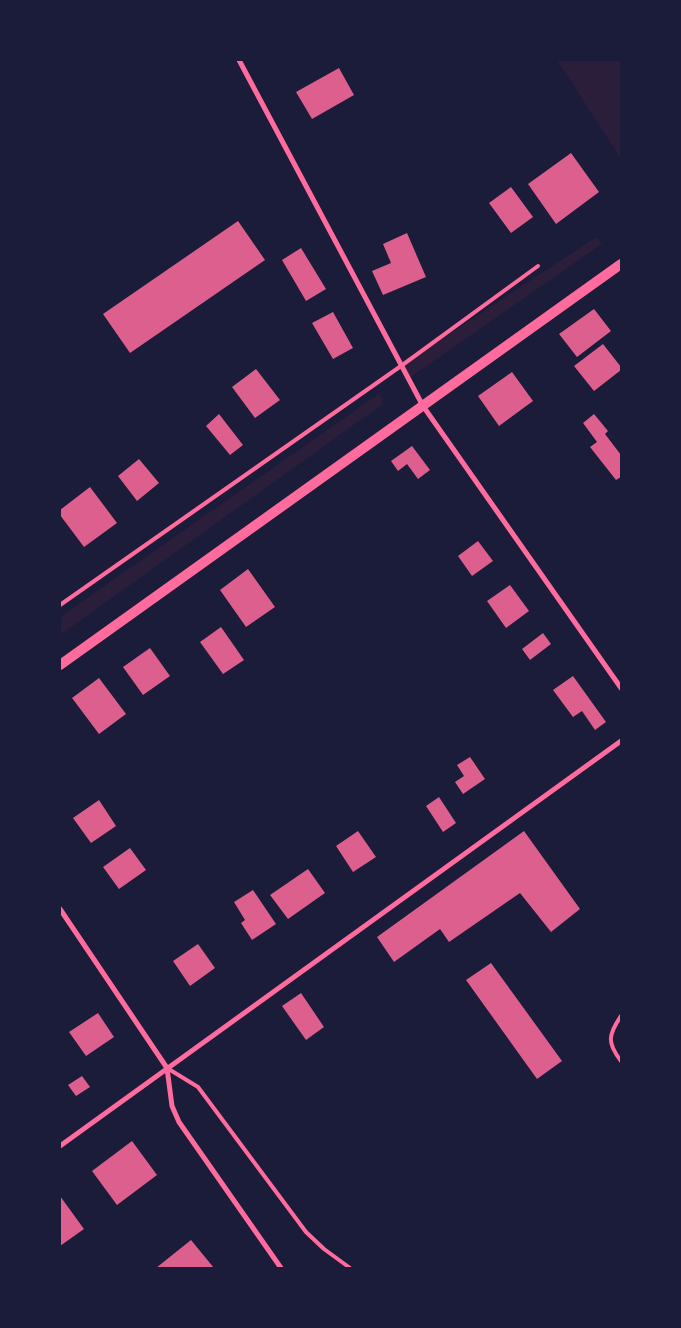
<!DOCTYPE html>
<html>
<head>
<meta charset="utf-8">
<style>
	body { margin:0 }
	#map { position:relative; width:681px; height:1328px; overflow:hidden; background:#1b1b3a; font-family:Inter,sans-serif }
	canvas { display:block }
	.frame { position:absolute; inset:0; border:61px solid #1b1b3a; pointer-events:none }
</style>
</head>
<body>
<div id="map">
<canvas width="681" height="1328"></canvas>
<div class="frame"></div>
</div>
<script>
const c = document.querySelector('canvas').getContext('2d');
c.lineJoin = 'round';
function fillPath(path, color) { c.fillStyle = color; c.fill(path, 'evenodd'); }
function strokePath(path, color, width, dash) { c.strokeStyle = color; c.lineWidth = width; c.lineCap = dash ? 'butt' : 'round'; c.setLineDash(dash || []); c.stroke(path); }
fillPath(new Path2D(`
	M557,60h64v99z
	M596,237l6,7 -194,135 -7,-13z
	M380,393l3,11 -323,231v-18z`), '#2a1e3b');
fillPath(new Path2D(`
	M339,68l15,27 -42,24 -16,-27z
	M571,153l28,39 -43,32 -28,-40z
	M511,187l22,30 -22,16 -22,-30z
	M238,221l27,39 -135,93 -27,-39z
	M407,233l19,44 -43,18 -11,-24 19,-8 -8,-19z
	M301,248l25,41 -20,12 -24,-41z
	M594,309l17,22 -34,26 -18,-23z
	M333,312l20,36 -20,11 -21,-36z
	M603,344l18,23v3l-27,21 -20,-25z
	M256,369l24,31 -25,18 -23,-31z
	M512,372l21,29 -34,25 -21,-30z
	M219,414l24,31 -13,10 -24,-29z
	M594,414l14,17 -3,3 16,21v22l-5,3 -26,-33 7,-5 -14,-19z
	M412,446l18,24 -12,9 -11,-15 -9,7 -7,-10z
	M139,459l20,24 -22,18 -19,-25z
	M90,487l27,36 -33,24 -24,-32v-5z
	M478,541l15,20 -21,15 -14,-20z
	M248,569l27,38 -29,20 -26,-37z
	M510,585l19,26 -23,17 -19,-27z
	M221,627l23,33 -21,14 -23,-32z
	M543,633l8,11 -21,16 -8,-11z
	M150,648l20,28 -27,19 -20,-28z
	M573,676l33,46 -11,8 -13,-19 -9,6 -20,-27z
	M99,678l27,36 -27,20 -27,-36z
	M470,757l15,22 -22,15 -8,-12 9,-6 -7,-11z
	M439,797l17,26 -13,9 -17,-26z
	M99,800l17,26 -25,17 -18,-25z
	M358,831l18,26 -23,15 -17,-26z
	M524,831l56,78 -29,23 -31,-39 -71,49 -9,-13 -46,33 -17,-25z
	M130,848l16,22 -27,19 -16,-22z
	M308,869l17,24 -37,26 -18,-24z
	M253,890l23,34 -24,16 -11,-17 4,-3 -11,-18z
	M198,944l17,24 -25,18 -17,-25z
	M491,963l71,98 -25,18 -71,-99z
	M301,993l23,34 -18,13 -24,-34z
	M98,1013l16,24 -28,19 -17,-24z
	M82,1076l8,11 -14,9 -8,-11z
	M132,1141l25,34 -40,30 -25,-34z
	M60,1196l24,33 -24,17z
	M191,1240l23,28h-58z`), '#dd5f8e');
strokePath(new Path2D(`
	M60,605l341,-239 137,-100
	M621,1016c-13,19 -14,27 0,45
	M167,1068l31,19 108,145 18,17 26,19`), '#ff6b9d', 4);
strokePath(new Path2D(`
	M239,60l184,346 198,282
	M60,909l107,159 5,38 7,16 102,146
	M60,1146l561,-405`), '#ff6b9d', 5);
strokePath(new Path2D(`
	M60,665l561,-401`), '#ff6b9d', 10);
</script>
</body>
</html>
